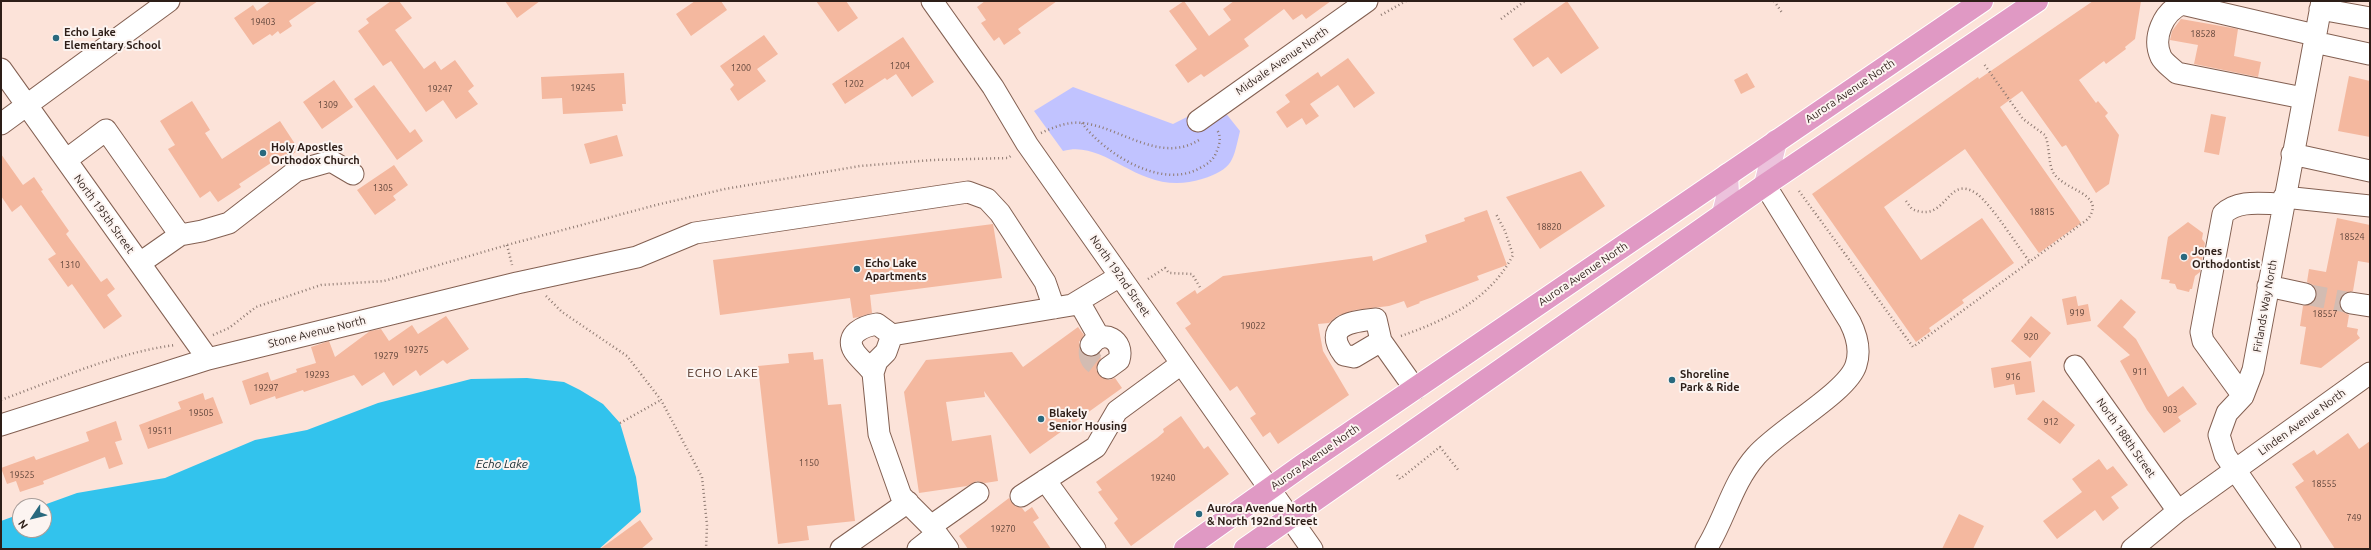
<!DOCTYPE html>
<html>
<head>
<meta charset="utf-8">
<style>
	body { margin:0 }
	#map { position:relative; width:2371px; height:550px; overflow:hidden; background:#fce3d9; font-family:Ubuntu,sans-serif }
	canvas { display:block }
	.frame { position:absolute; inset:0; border:2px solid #2d1e18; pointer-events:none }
	.north { position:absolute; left:12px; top:498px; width:40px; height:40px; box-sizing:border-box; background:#fcf4f1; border:1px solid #a99e9a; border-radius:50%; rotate:235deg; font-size:11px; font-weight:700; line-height:16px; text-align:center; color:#2d1e18 }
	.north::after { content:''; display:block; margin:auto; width:14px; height:18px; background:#29697e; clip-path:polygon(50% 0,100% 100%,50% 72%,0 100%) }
</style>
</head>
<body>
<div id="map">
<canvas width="2371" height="550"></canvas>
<div class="frame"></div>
<div class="north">N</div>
</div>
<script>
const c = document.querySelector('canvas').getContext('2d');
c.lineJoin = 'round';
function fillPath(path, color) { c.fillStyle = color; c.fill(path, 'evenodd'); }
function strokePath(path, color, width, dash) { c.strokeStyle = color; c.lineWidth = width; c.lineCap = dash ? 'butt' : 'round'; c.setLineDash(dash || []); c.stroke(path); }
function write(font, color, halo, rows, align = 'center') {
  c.font = font + ' Ubuntu,sans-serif'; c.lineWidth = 4; c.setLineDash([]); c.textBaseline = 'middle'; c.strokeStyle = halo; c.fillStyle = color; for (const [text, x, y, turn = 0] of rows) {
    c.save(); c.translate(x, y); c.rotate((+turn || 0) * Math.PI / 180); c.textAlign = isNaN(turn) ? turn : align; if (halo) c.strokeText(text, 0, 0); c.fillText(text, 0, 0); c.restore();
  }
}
fillPath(new Path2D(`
	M1073,87l100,37 22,-11 29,-2 16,20c-7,29 -6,38 -38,48 -62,20 -94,-41 -139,-28l-29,-40z`), '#c1c3ff');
fillPath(new Path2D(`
	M527,378l37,4 16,8 23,14 17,19 16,54 5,35 -42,37h-598v-28l19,-7v16h24v-24h-3l36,-13 88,-15 90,-38 52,-10 71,-27 93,-24z`), '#32c3ed');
fillPath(new Path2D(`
	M271,1h47l-29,20 3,5 -12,8 -2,-3 -6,5 -2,-2 -17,11 -19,-27 19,-13 4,6z
	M391,1h8l13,17 -17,12 29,39 11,-8 6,9 14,-10 19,26 -6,5 10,13 -22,15 -13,-19 -17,12 -35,-51 -8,5 -25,-35 11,-8 -3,-4z
	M505,1h35l-23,17z
	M695,1h26l6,9 -36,26 -15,-22z
	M816,1h30l12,17 -20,14z
	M985,1h72l-39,28 3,4 -17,12 -5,-8 -5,4 -13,-18 5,-3 -9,-13z
	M1184,1l25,35 22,-16 -8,-11 11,-8h97l-25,18 -4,-5 -9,6 -9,-11 -40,30 5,7 -45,31 -3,-3 -13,9 -13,-18 22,-16 -28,-38z
	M1567,1l32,47 -38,26 -13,-17 -15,10 -20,-28z
	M2093,1h48l-6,38 -10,8 1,2 -20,15 -2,-3 -25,19 17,23 2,-2 10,12 -3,3 14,19 -10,49 -13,9 -30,-48 -4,2 -40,-56 -22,16 81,116 -42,30 -74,-104 -81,58 37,53 61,-42 32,45 -52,37 2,3 -35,25 2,3 -15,11 -104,-148 166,-117 1,2z
	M2181,19l57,10 -4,27 27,6 -3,15 -64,-13 4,-19 -28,-5 2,-9z
	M764,35l14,19 -21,15 9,12 -28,20 -8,-12 4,-4 -14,-19z
	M903,37l31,45 -22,15 -16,-23 -9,6 -2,-2 -40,26 -13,-20z
	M1348,58l27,35 -21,15 -16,-23 -28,19 9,12 -13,9 -4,-7 -15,10 -11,-16 14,-10 -5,-7 33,-23 3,5z
	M624,73l2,31h-4l1,7 -60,3 -1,-16 -20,1 -1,-22z
	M1747,73l8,14 -14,7 -7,-14z
	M2349,76l21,5v56l-32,-6z
	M334,80l19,27 -31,22 -19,-27z
	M374,85l36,48 5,-4 8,12 -26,19 -43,-61z
	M192,101l18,29 -5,3 17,26 58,-38 19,29 -14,9 -2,-4 -44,29 2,3 -23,15 -8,-11 -10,7 -32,-49 7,-4 -15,-24z
	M2211,114l15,3 -7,38 -15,-3z
	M617,135l6,21 -33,8 -6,-20z
	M1,154l22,31 11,-8 9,13 -2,1 28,40 -3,3 35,48 6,-4 8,11 -8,6 15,21 -18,13 -32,-45 -4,3 -20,-28 8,-5 -35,-49 -9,7 -11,-16z
	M394,165l14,20 -15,11 3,4 -21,15 -18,-25z
	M1581,171l24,35 -65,43 -34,-52z
	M1487,210l20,55 -30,11 2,4 -60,22 1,1 -13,5 -3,-7 -15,5 -34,4 -18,6 -8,7 -11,1 5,27 26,44 -71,49 -8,-12 -7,5 -13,-19 6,-4 -19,-28 -7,5 -45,-63 6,-4 -15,-21 19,-13 2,4 26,-18 149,-20 1,5 54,-19 -2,-7 40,-14 -1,-3z
	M2337,218l33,7v38l-12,-2 -5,30 -11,4 -3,7 4,10 6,3 -2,12 11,2 -1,5 3,4 -39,30 -21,-4 6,-37 -6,-1 3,-20 11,-4 3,-6 -4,-11 -6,-3 2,-13 17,3z
	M2188,222l15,11 -1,6 3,4 -5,29 -5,4 -3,13h-2l-1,3 -12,-3 -2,-5 -6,-1 1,-3 -9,-1 7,-42z
	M993,224l9,54 -132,17 2,18 -13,4 -6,1 -3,-20 -130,17 -7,-55z
	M2076,296l2,10 10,-2 3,17 -24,4 -5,-26z
	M2121,299l15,13 -13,15 13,12 32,58 15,-11 14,18 -19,13 3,4 -17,12 -17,-23 -27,-49 10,-6 -33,-29z
	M446,316l23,33 -22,15 -4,-4 -23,16 -4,-6 -23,16 -9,-14 -22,14 -8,-11 -50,17 -1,-2 -27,9 -1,-3 -25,9 -8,-24 26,-9 3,9 26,-9 -1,-3 20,-6 -5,-16 18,-6 6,16 35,-26 11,-2 8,12 23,-16 6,9z
	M2031,316l20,17 -21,25 -19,-17z
	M1078,327l6,8 -5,7 3,11 6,4 10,-3 3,4 -5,11 3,6 10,5 6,-2 7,10 -92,66 -46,-63 1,6 -39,5 6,39 39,-6 7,46 -13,2 -8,-2 -10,5 -48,7 -15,-101 22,-32 86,-8 11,15z
	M813,352l1,8 9,-1 5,46 13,-1 14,117 -48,5 2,14 -31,4 -20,-178 31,-3 -1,-9z
	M2031,361l4,31 -19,3 -2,-11 -20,4 -3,-20z
	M203,393l2,7 8,-3 10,26 -75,26 -9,-24 42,-16 -3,-7z
	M2043,400l32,25 -15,19 -33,-25z
	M1181,416l23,33 4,-3 21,28 -98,72 -17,-23 4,-4 -20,-27 4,-2 -6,-8 61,-44 7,-6 -1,-3z
	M116,421l6,19 -7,2 8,22 -14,5 -4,-12 -62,24 1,3 -24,8 -4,-11 -9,3 -6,-16 33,-12 2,4 53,-19 -3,-9z
	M2348,433l11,16 11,-8v108h-35l-40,-62 9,-6 -12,-17 22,-14 3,5z
	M2099,459l8,11 6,-4 15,19 -17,12 8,11 -16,13 -8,-11 -38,29 -14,-18 39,-29 -10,-13z
	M1009,498l6,8 7,2 3,4 7,-5 7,11 -6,4 18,27h-83l-9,-13z
	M1959,514l25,12 -11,23h-31z
	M640,520l13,19 -12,10h-41z`), '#f4b89f');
strokePath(new Path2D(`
	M2305,294l46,9
	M1091,345c-6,13 4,23 17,23`), '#d3bcb2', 21, [21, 10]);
const minor = new Path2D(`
	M932,1l61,86 34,57 285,405
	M2320,9l50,9
	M2314,42l55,12
	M1,69l207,290
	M2303,98l-126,-25c-5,-5 -13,-10 -16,-16 -9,-19 2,-45 21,-53l133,31
	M1198,121l169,-120
	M1,124l168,-123
	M2292,154l78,17
	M66,160l40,-30 74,105 22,-4 27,-8 67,-52 35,-10 22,13
	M2284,197l86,9
	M140,263l40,-28
	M2268,286l37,8
	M1079,302l20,35
	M2351,303l19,3
	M892,335l-6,17 -9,9 -4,12 6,61 22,62 30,30 17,23
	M1381,341l-27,16 -10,-2c-22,-29 7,-34 32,-36l5,22 34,48
	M1091,345c12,-17 34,-5 28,15l-11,8
	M2075,366l103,145
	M873,373c-5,-8 -14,-14 -19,-22 -10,-17 10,-25 23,-27l15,11 180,-30 48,-29
	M2243,396l-40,-55 -2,-9 22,-118c16,-15 39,-10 60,-10
	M1,425l207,-66 309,-76 120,-26 58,-24 273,-41 19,7 13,14 45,69 9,26
	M1045,480l50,69
	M1021,496l75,-49 21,-36 64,-47
	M931,526l47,-33
	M841,549l67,-47
	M918,549l19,-15
	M1706,549c19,-30 26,-66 50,-93 22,-26 92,-64 100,-91 5,-15 1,-29 -6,-43l-85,-137
	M2132,549l46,-38 192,-138
	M2290,549l-65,-94 -6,-20 8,-22 16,-17 10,-26 69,-369`);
const major = new Path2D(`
	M1765,185l11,-44
	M1723,214l5,-20 -1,-19`);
const highway = new Path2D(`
	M1185,549l118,-84 679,-464
	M1245,549l520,-364 272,-184`);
strokePath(minor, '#836052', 23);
strokePath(major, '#fff', 24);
strokePath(highway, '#fff', 24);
strokePath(new Path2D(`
	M1774,1l9,13
	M1381,15l25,-14
	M1501,19l24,-18
	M1082,123c22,30 78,66 116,46 8,-4 15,-8 18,-16 3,-7 6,-16 1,-23
	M1041,133c13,-6 28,-12 42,-10 39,5 77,41 116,17
	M1799,191l114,156 175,-128c19,-26 -25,-28 -35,-47 -5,-10 -3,-25 -8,-37l-22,-16 -39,-55
	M1906,201l6,8c36,16 34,-37 65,-15 15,11 40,52 53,68
	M507,245l5,20
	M1148,279l17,-11 4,5 23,1 9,15
	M546,296l16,16 65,44 34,44 41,77 5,48 -1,24
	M213,335l16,-7 27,-21 65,-22 63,-4 123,-36 149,-40 69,-16 135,-23 72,-6 76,-2 4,-3
	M1401,336c45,-16 89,-36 112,-81l-8,-24 -9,-17
	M1,400c57,-21 114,-47 174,-55
	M620,423l41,-23
	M1397,475l3,4 40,-32 19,24`), '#8e7a72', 2.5, [1, 3]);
strokePath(minor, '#fff', 21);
strokePath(major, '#ecc2dc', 22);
strokePath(highway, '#e099c4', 22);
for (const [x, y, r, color] of [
	[56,38,4,"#29697e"],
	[263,153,4,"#29697e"],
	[2184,257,4,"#29697e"],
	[857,269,4,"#29697e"],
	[1672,380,4,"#29697e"],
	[1041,419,4,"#29697e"],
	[1199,514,4,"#29697e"]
]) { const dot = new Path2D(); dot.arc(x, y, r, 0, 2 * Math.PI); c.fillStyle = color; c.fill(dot); strokePath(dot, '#fcf4f1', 1.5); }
write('9px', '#5f443a', null, [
	["19403",263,22],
	["18528",2203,34],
	["1204",900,66],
	["1200",741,68],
	["1202",854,84],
	["19245",583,88],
	["19247",440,89],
	["1309",328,105],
	["1305",383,188],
	["18815",2042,212],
	["18820",1549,227],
	["18524",2352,237],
	["1310",70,265],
	["919",2077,313],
	["18557",2325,314],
	["19022",1253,326],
	["920",2031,337],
	["19275",416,350],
	["19279",386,356],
	["911",2140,372],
	["19293",317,375],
	["916",2013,377],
	["19297",266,388],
	["903",2170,410],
	["19505",201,413],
	["912",2051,422],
	["19511",160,431],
	["1150",809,463],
	["19525",22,475],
	["19240",1163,478],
	["18555",2324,484],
	["749",2354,518],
	["19270",1003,529]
]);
write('bold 11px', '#2d1e18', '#fcf4f1', [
	["Echo Lake",64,32],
	["Elementary School",64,45],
	["Holy Apostles",271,147],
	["Orthodox Church",271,160],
	["Jones",2192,251],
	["Orthodontist",2192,264],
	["Echo Lake",865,263],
	["Apartments",865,276],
	["Shoreline",1680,374],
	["Park & Ride",1680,387],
	["Blakely",1049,413],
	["Senior Housing",1049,426],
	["Aurora Avenue North",1207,508],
	["& North 192nd Street",1207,521]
], 'left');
write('11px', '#2d1e18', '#fcf4f1', [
	["Midvale Avenue North",1282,61,-35],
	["Aurora Avenue North",1850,91,-34],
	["North 195th Street",104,214,54],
	["Aurora Avenue North",1583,274,-34],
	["North 192nd Street",1120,276,55],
	["Firlands Way North",2265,306,-80],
	["Stone Avenue North",317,332,-14],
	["Linden Avenue North",2302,422,-36],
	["North 188th Street",2126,438,55],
	["Aurora Avenue North",1315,457,-35]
]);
c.letterSpacing = '1px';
write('12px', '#492a1e', '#fcf4f1', [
	["ECHO LAKE",723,373]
]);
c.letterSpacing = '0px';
write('italic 12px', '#162d34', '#fcf4f1', [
	["Echo Lake",502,464]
]);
</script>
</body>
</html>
